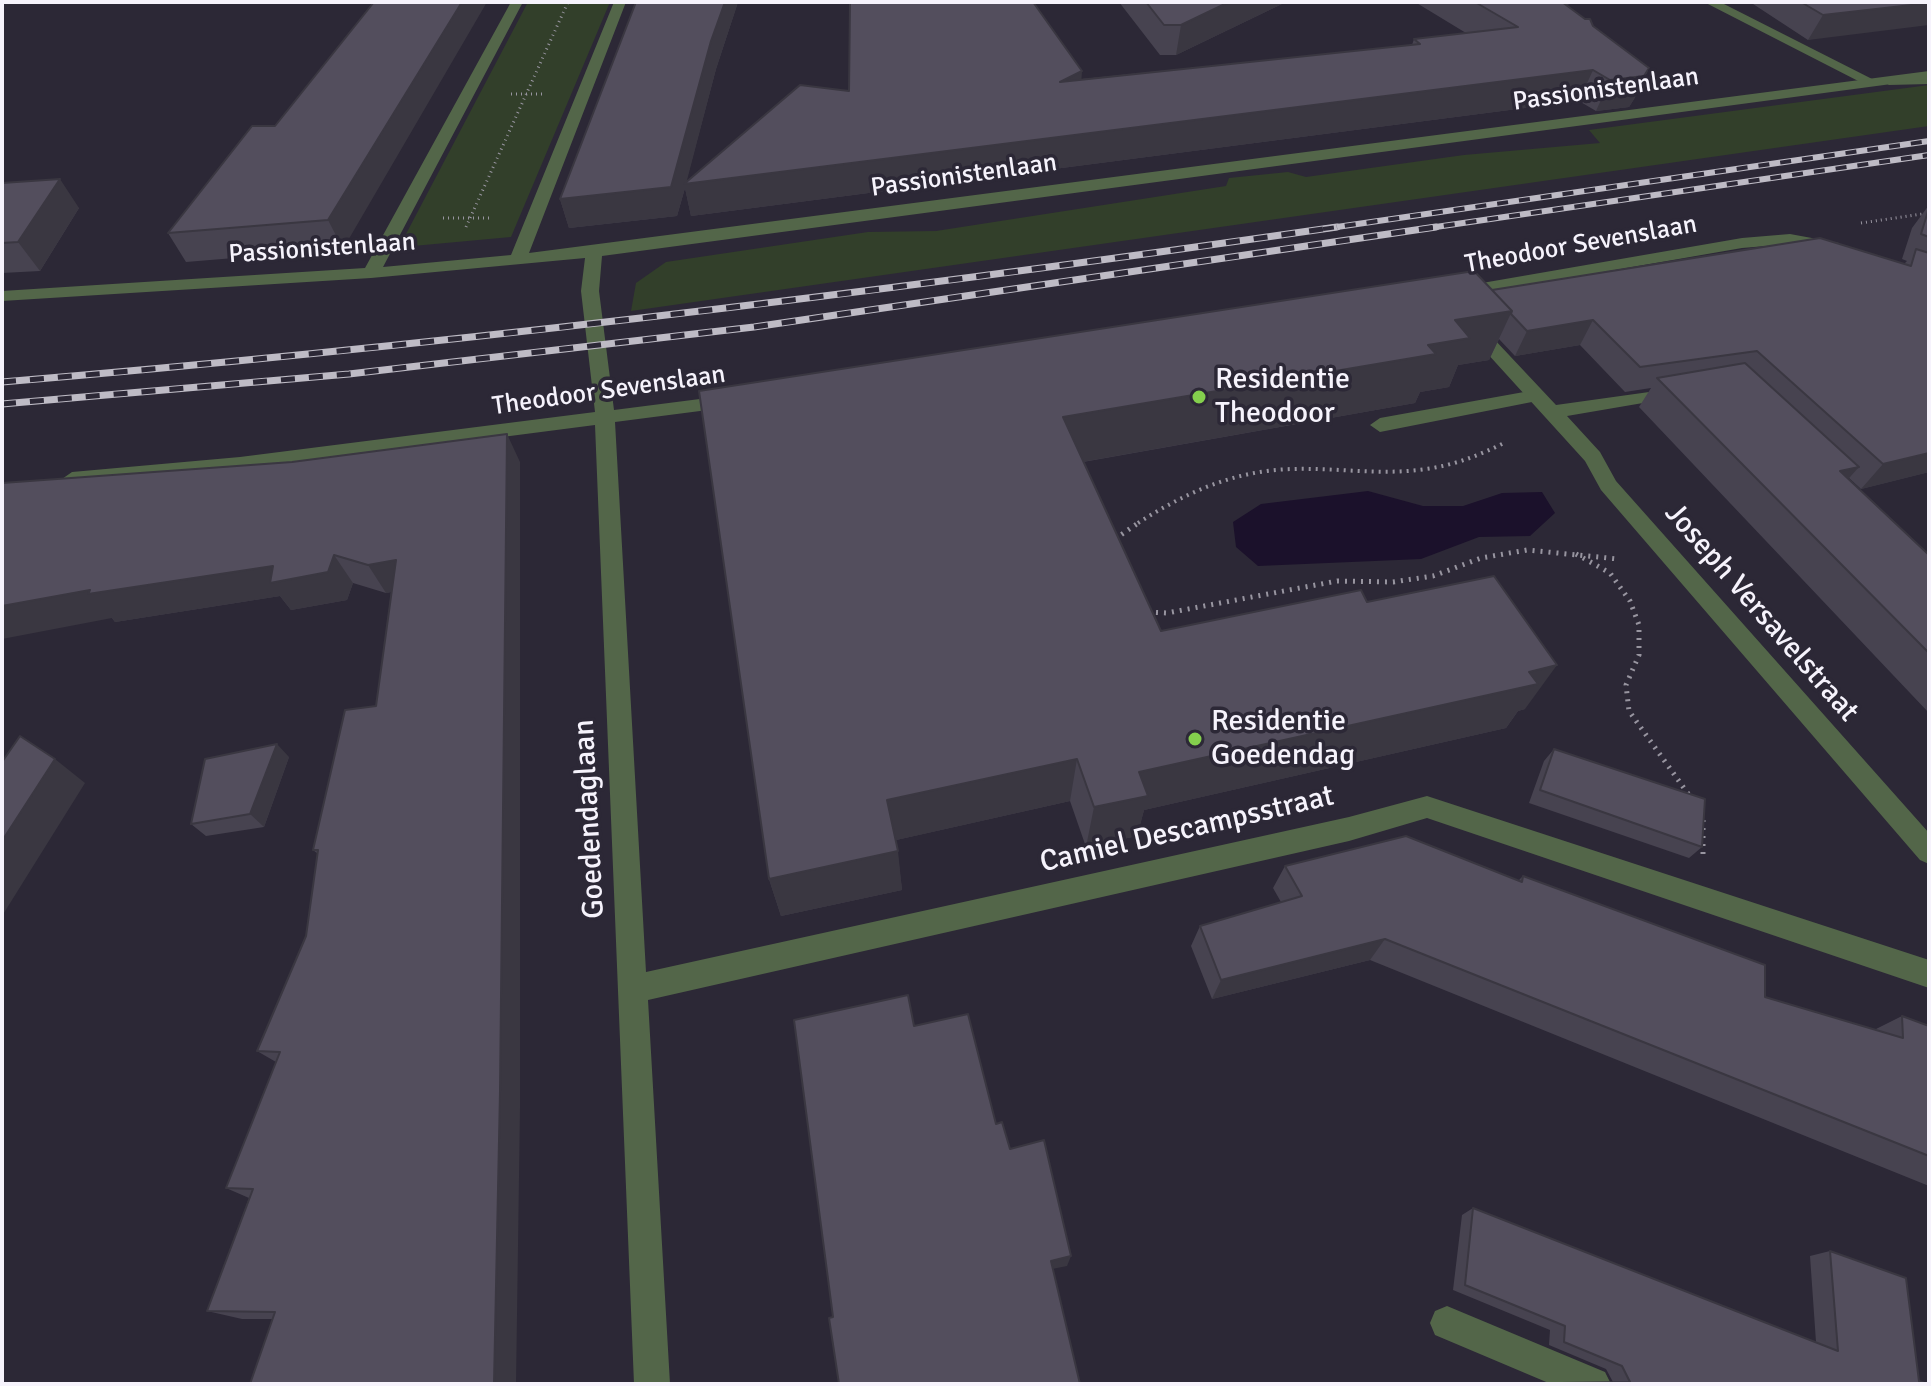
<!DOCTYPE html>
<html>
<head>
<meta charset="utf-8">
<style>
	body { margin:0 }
	#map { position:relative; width:1931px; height:1386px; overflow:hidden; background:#2c2836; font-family:Signika,sans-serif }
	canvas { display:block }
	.frame { position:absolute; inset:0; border:4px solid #f6f3fc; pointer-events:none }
</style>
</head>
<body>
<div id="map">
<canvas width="1931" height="1386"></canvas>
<div class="frame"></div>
</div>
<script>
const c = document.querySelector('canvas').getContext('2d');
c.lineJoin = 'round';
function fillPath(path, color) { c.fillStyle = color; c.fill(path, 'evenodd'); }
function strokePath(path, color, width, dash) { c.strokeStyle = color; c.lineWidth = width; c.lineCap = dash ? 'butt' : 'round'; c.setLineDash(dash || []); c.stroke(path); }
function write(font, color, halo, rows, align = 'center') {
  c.font = font + ' Signika,sans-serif'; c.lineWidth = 7; c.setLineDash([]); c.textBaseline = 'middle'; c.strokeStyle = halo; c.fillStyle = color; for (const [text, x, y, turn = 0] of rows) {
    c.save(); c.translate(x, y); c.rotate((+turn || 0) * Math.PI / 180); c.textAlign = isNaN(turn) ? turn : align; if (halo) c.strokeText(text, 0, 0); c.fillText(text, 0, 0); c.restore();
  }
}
fillPath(new Path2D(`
	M528,2h82l-99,235 -109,10 4,-13z
	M1929,85v41l-1298,185 5,-28 30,-21 202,-30 68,-1 290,-45 3,-8 59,-6 18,5 158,-22 136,-12 -11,-13z`), '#323f2a');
fillPath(new Path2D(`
	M1368,491l55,15h40l39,-13 40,-1 13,21 -25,23 -51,1 -58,22 -163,7 -22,-19 -3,-25 28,-18z`), '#1b112b');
strokePath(new Path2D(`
	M511,94h34
	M443,218h50
	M1861,223l68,-10
	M466,227l102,-225`), '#9895a0', 3, [1, 4]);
strokePath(new Path2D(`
	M1138,523c39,-25 82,-46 129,-52 53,-7 106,6 159,-2 29,-4 54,-14 80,-27`), '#9895a0', 4, [2, 5]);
strokePath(new Path2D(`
	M1115,539l26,-18
	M1576,554l34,19 20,28 9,24v30l-13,30 3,26 62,87
	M1148,612l19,1 170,-32 56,1 40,-6 48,-18 46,-8 91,9
	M1703,820v34`), '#9895a0', 5, [2, 6]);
fillPath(new Path2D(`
	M1704,2h16l158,80 -12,3z
	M1929,76v8l-40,1 -7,-4 7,-4z
	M1535,390l10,6 -3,4 -162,32 -10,-7 10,-7z
	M1447,1306l158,66 6,12h-60l-116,-49 -5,-12 5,-12z`), '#536649');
fillPath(new Path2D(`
	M511,2h12l-140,265 128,-12 103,-253h12l-97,251 1400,-182v8l-1327,177 -3,35 15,119 117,-15 10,6 -10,6 -116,15 31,550 703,-155 78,-21 502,164v28l-502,-170 -78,23 -701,159 22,384h-36l-39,-959 -355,46 -168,15 -10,-7 10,-7 168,-15 355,-45 -14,-121 4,-33 -214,20 -369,23v-10l363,-23z
	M1790,234l49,9 2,4 -8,5 -43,-8 -48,4 -283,49 -9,-5 9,-5 283,-49z
	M1472,320l6,2 78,83 129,-18 3,4 -10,6 -111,19 33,36 16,29 313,352v31l-9,-4 -319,-370 -16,-29 -119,-131 -3,-4z`), '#536649');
const railFar1 = new Path2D(`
	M1323,229l606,-88
	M1422,229l507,-74`);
const rail = new Path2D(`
	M2,382c447,-37 891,-91 1335,-155
	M2,404l347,-30 405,-47 682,-100`);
strokePath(railFar1, '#bebbc5', 6);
strokePath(rail, '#bebbc5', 7);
strokePath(railFar1, '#2c2836', 4, [11]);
strokePath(rail, '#2c2836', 5, [14]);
fillPath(new Path2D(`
	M374,2l-31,247 -157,13 -18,-29 107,-107z
	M636,2h102l-22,67 -30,113 163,-91 233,-12 330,-34 2,-6 52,-6 -51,-31h162l-11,3 83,63 -15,31 -5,8 -33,4 -17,-10 -888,115 -6,-28 -8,28 -108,12 -9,-29z
	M1119,2h167l-110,53h-16z
	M1750,2h179l-121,38z
	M2,183l77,25 -39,63 -38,2z
	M1929,205v267l-68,17 -12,-11 -1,1 81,76v158l-290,-306 12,-19 -26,4 -45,-47 -65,11 -16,-17 -10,21 -31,5 -9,22 -29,5 -5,11 -332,59 78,169 206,-29 158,107 -7,2 -12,17 -362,82 -7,26 -51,11 -16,-46 -174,39 6,50 -121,26 -12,-37 -70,-488 793,-101 412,-26 3,-3 -5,-2 10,-31z
	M520,462v646l-248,211h-30l-35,-8 42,-113 -23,-10 50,-126 -19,-11 49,-115 12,-82 -5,-4 63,-144 15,-114 -5,1 -33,-10 -6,17 -56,10 -11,-14 -165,26 -3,-4z
	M1554,749l148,98 -13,11 -160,-55 15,-42z
	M289,757l-25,70 -58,9 -15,-12z
	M1285,866l234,14 4,-4 242,121 109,33 28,-14 27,10v160l-559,-226 -158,39 -21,-53 9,-20 81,-24 -8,-14z
	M1473,1208l343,134 -6,-86 20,-5 89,130 8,3h-373l59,-2 -7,-13 -57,-24 1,-15 -97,-40 9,-75z`), '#474350');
fillPath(new Path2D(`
	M462,2h25l-144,247 -15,-29z
	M725,2h13l-22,67 -30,115 907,-114 -14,31 -888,115 -6,-28 -8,28 -108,12 -9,-29 151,-158z
	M1229,2h57l-110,53 5,-30z
	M1929,3v22l-121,15 15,-25z
	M1649,68l-15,31 -5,8 -33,4 14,-31z
	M1082,71l-2,31 -20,-20z
	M60,179l19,29 -39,63 -22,-29z
	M1512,311l-23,49 -31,5 -9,22 -29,5 -5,11 -356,63 4,-49 365,-72 27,-25z
	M1593,320l-13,25 -65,11 12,-25z
	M507,434l13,28v646l-4,276h-22z
	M1929,453v19l-68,17 22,-25z
	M1859,467l-26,29 7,-25z
	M334,555l19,28 -6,17 -56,10 -11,-14 -165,26 -3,-4 -110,21v-33l88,-16z
	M396,560l17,28 -27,5 -18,-28z
	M1557,665l-32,44 -7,2 -12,17 -362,82 -7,26 -51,11 8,-40 45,-35z
	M277,744l12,13 -25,70 -14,-13z
	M55,759l30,24 -83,133v-75z
	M1077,759l-7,42 -178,40 -5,-41z
	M898,851l4,39 -121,26 -12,-37z
	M1385,939l-15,21 -158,39 9,-19z
	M1071,1256l-4,10 -20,4 4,-9z`), '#3a3741');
const building = new Path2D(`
	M374,2h88l-134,218 -160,13 84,-107h23z
	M636,2h89l-14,39 -40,146 -111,12z
	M850,2h183l49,69 -22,11 360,-38 -6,-5 104,-12 -43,-25h87l23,17h5l3,7 56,42 -5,8 -34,4 -17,-10 -909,114 116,-99 49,6z
	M1146,2h83l-48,23h-17z
	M1801,2h128v1l-106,12z
	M60,179l-42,63 -16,1v-60z
	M1929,208v29l-8,-3z
	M1820,238l91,28 5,-17 13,4v200l-46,11 -126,-113 -117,16 -47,-47 -66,11 -16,-17 1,-3 -20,-21z
	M1474,271l38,40 -57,9 15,18 -42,7 8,9 -373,63 98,214 200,-41 6,12 127,-26 63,89 -28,7 9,12 -399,88 9,24 -54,11 -17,-48 -190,41 11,51 -129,28 -70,-488z
	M1745,363l114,104 -19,4 89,84v98l-272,-275z
	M507,434l-7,658 -6,292h-244l25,-72 -68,-1 46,-122 -27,-1 54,-136 -23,-1 49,-115 12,-86h-5l32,-140 31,-4 20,-146 -28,5 -34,-10 -6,17 -58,11 3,-17 -185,28 2,-4 -88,16v-123l290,-21z
	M20,736l35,23 -53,82v-79z
	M277,744l-27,70 -59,10 14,-65z
	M1554,749l151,50 -3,48 -162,-57z
	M1406,836l116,46 1,-6 242,89v32l138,41 -1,-22 27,10v130l-544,-217 -164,41 -21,-54 102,-30 -17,-30z
	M908,995l6,31 54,-12 28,110 6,-2 8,27 34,-9 27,116 -20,5 29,123h-241l-10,-66 4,-1 -39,-297z
	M1473,1208l365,143 -8,-100 76,27 13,103 8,3h-366v-1l69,-1 -8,-16 -58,-24 1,-16 -100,-41z`);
fillPath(building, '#534e5d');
strokePath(building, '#3a3741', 2);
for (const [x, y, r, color] of [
	[1199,397,8,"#84cf4d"],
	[1195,739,8,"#84cf4d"]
]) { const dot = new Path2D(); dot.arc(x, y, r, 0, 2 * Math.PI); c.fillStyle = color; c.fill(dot); strokePath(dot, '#2c2836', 3); }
write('26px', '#f6f3fc', '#2c2836', [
	["Passionistenlaan",1606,90,-8],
	["Passionistenlaan",964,176,-8],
	["Theodoor Sevenslaan",1581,245,-10],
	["Passionistenlaan",322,249,-4],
	["Theodoor Sevenslaan",609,391,-8]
]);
write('30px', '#f6f3fc', '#2c2836', [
	["Residentie",1215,380],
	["Theodoor",1215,414],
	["Residentie",1211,722],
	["Goedendag",1211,756]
], 'left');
write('30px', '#f6f3fc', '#2c2836', [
	["Joseph Versavelstraat",1761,613,49],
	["Goedendaglaan",590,819,-93],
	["Camiel Descampsstraat",1187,830,-13]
]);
</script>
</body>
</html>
